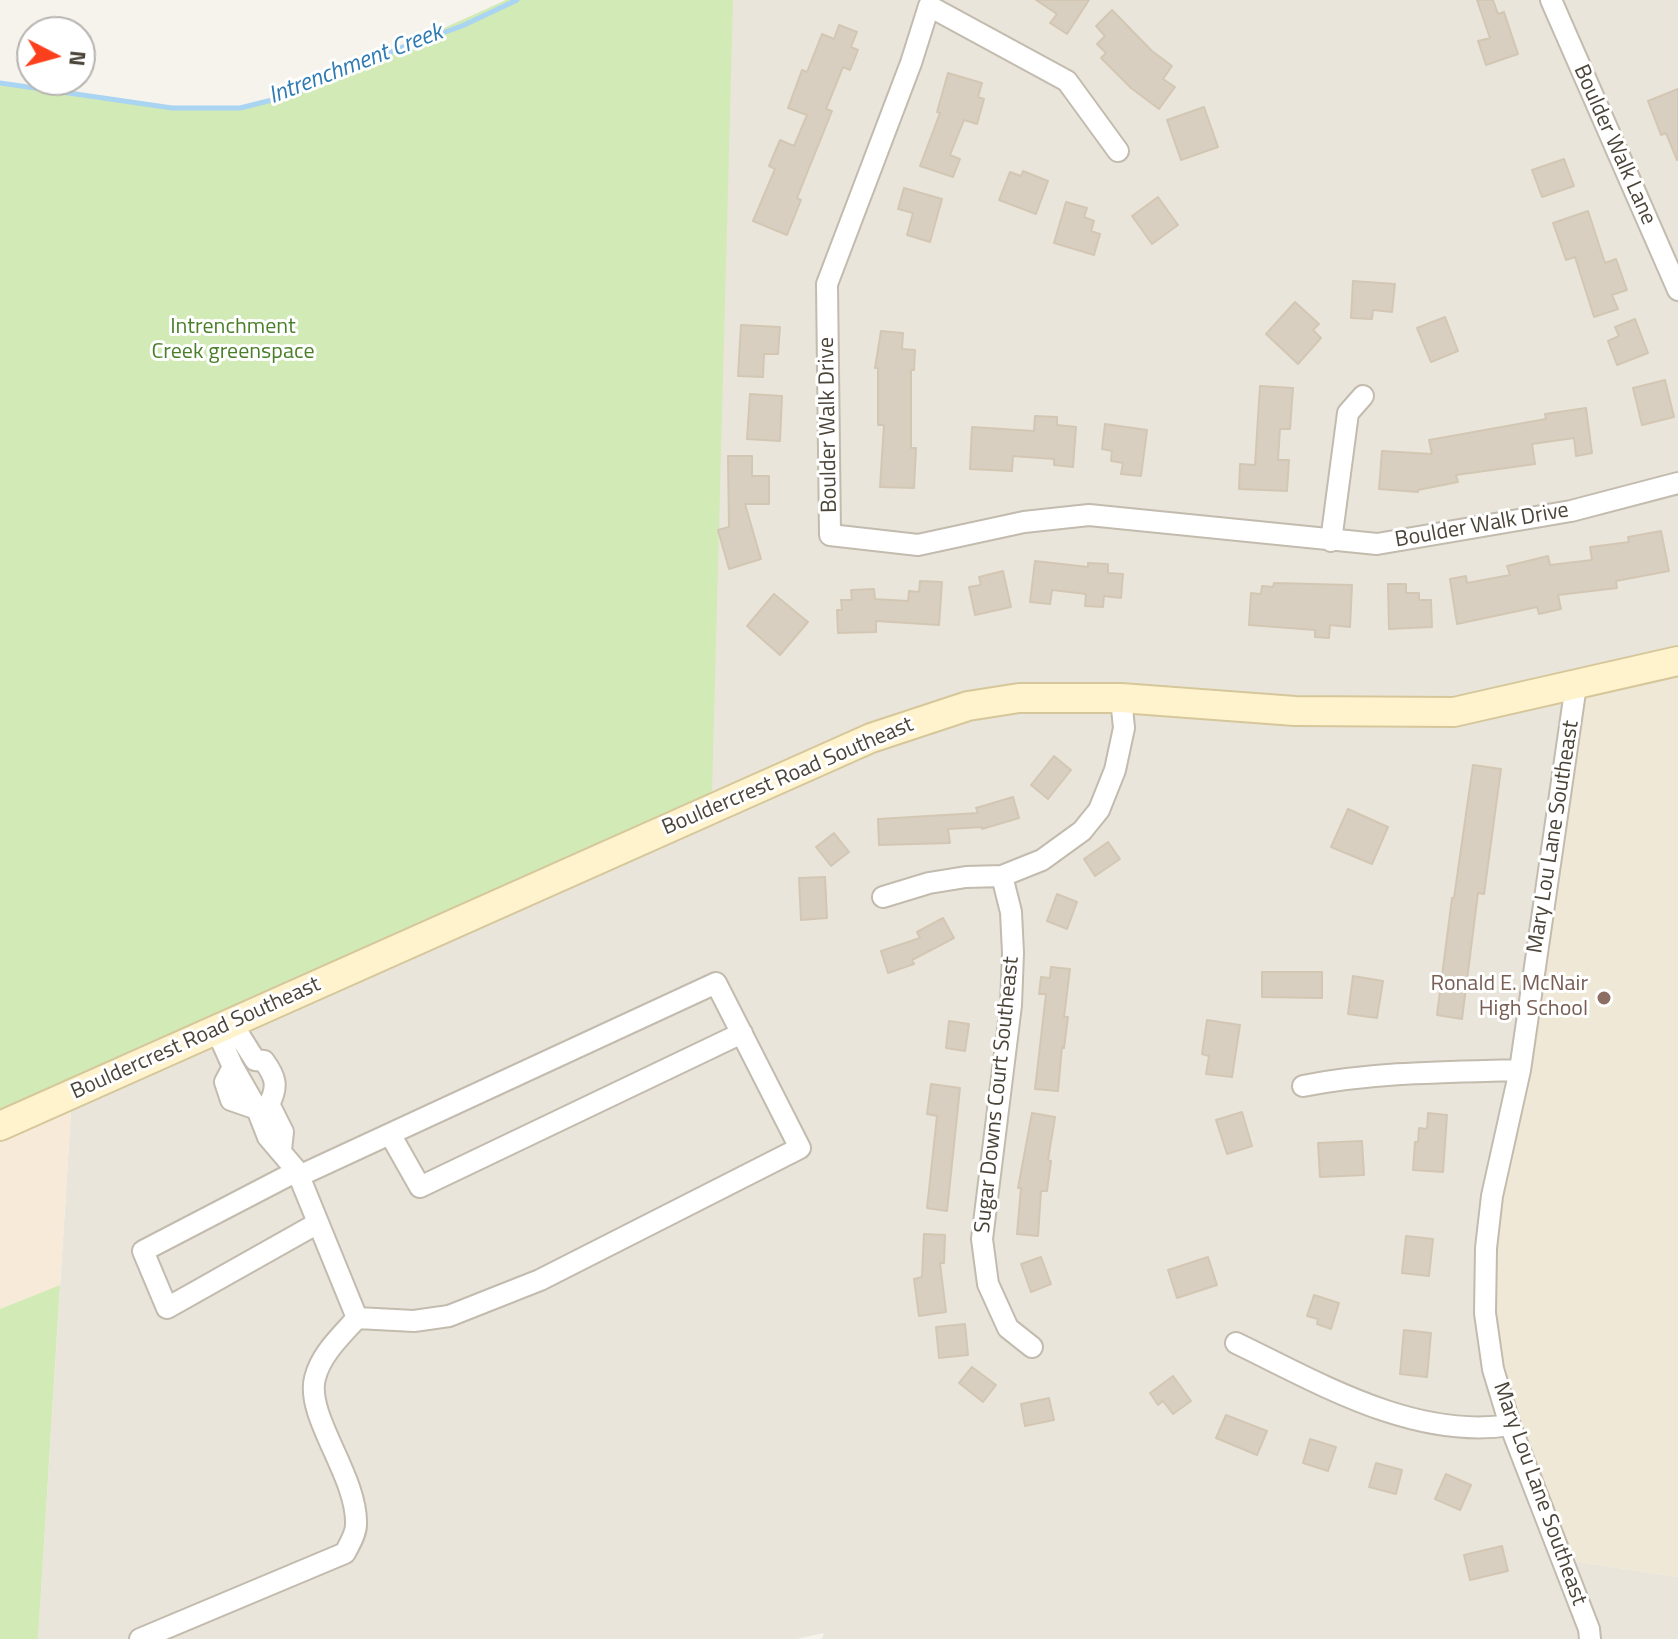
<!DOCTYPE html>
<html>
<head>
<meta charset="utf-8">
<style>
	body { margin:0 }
	#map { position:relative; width:1678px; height:1639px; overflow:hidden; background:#f6f3ec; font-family:"Titillium Web",sans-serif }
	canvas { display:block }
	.north { position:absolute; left:16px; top:16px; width:80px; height:80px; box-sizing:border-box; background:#fff; border:2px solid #b7b4b0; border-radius:50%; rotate:96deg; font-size:22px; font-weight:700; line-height:32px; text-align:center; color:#4b4439 }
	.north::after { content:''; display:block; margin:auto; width:28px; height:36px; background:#fc3f1d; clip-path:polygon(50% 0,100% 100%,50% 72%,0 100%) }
</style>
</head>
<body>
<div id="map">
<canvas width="1678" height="1639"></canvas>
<div class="north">N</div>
</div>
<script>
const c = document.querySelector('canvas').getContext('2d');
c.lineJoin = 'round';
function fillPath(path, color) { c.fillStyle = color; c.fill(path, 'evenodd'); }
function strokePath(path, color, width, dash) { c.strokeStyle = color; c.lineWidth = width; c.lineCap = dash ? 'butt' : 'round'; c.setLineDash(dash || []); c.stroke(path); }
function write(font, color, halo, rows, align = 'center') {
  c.font = font + ' "Titillium Web",sans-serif'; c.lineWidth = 6; c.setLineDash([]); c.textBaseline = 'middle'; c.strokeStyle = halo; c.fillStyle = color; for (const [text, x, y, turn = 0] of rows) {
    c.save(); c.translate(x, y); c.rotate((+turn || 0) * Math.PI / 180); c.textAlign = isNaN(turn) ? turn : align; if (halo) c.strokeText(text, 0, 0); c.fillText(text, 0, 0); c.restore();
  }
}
fillPath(new Path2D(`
	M732,0h946v670l-117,889 117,18v62h-856l2,-6 -28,6h-758l34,-543z`), '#eae5da');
fillPath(new Path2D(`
	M72,1096l-12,189 -60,24v-180z`), '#f7ead8');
fillPath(new Path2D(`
	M1678,670v907l-117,-18 -83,-257 103,-609z`), '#efe8d6');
fillPath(new Path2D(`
	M506,0h227l-21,792 -712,337v-1045l149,21 91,3 40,-9 38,-14z
	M60,1285l-22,354h-38v-330z`), '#d2eab5');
strokePath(new Path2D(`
	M0,83l172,25h68l40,-10 52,-19 65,-30 65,-23 55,-26`), '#a9d4f2', 5);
const building = new Path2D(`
	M1036,0h53l-22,34 -17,-11 7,-9z
	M1477,0h16l5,14 6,-2 14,42 -32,11 -8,-24 12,-3z
	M1112,10l40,41 20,15 -9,13 12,8 -16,22 -28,-21 -30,-30 5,-5 -9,-9 8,-8 -9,-10z
	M839,25l18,7 -6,15 7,3 -8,20 -7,-3 -17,42 6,2 -35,87 4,2 -14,35 -34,-14 22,-52 -6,-3 11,-26 14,6 13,-31 -19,-7 14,-38 5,2 15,-38 12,5z
	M948,73l34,10 -4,14 6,2 -7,25 -13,-4 -14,35 10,4 -7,18 -33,-11 20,-53 -3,-1z
	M1678,89v71h-1l-11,-27 -5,2 -13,-34z
	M1204,107l14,40 -37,13 -14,-40z
	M1564,159l10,27 -32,11 -10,-27z
	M1023,171l25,10 -12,33 -37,-14 11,-28 11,4z
	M904,188l38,11 -12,43 -23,-7 6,-22 -15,-4z
	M1158,197l20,28 -26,19 -20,-28z
	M1066,202l21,6 -3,9 10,4 -3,10 9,3 -6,21 -40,-12z
	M1588,211l17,52 11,-4 11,31 -15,5 6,14 -24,8 -19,-60 -9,3 -13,-37z
	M1353,281l42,3 -3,28 -19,-2 -1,9 -21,-1z
	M1295,302l24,22 -6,6 8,8 -23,26 -32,-30z
	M1445,317l13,34 -27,11 -14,-34z
	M1635,319l13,34 -31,12 -9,-24 11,-5 -4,-9z
	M741,325l39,2 -2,27h-14l-1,23 -25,-1z
	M881,331l22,2 -1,16 13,1 -1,20h-3v78h5l-2,40 -34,-1 4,-62h-6v-57h-3z
	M1665,380l9,37 -32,8 -9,-37z
	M1260,386l33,2 -3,41h-10l-2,31h11l-2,31 -48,-2 1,-25 15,1z
	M750,394l32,2 -2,45 -33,-2z
	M1586,408l6,45 -16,3 -2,-18 -42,6 3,20 -79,11 2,7 -40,8v2l-39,-3 3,-38 50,3 -3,-14 117,-21 -1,-5z
	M1035,416l22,1v8l19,2 -3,40 -19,-2v-6l-41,-3 -1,15 -42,-2 2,-42 62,4z
	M1105,424l42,6 -6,46 -20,-2 2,-11 -12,-2 1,-10 -10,-2z
	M728,456h24v20h17v28h-24l16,55 -32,10 -11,-39 11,-3z
	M1661,531l8,40 -53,10 1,7 -59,7 3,14 -22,5 -2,-7 -80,17 -7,-45 16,-3 1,7 43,-8 -3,-9 41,-10 2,9 42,-5 -2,-13 39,-5 -1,-5z
	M1035,561l53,6v-4l20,1v9l15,1 -2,24 -17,-2 -1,11 -18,-1 1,-12 -34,-4 -2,14 -20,-2z
	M1003,571l8,36 -36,8 -6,-28 12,-2 -2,-8z
	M920,581l22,1 -3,43 -63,-4v11l-38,1 -1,-23h5l-1,-10h11l-1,-10 23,-1 1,10 33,2 1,-10 10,1z
	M1274,583l78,2 -2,42 -20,-2 -1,13 -14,-1v-7l-66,-5 2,-32 10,1 1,-8 11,1z
	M1388,584h18v9h13v7h12l1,27 -43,2z
	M774,594l34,28 -28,33 -33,-29z
	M1054,756l17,14 -23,29 -17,-14z
	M1473,765l28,4 -17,125 -6,-1 -16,126 -25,-4 15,-117h2z
	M1013,797l6,21 -37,11v-2l-34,2 2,14 -71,2 -1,-26 100,-6 -2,-5z
	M1348,809l40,18 -16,37 -41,-17z
	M834,833l15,19 -18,14 -15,-19z
	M1108,842l12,17 -25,17 -11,-17z
	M825,877l2,41 -26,2 -2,-42z
	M1057,894l20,8 -10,27 -20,-8z
	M943,918l11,20 -42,22 2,4 -26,9 -7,-22 39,-13 -3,-6z
	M1051,967l19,2 -6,48h4l-4,31 -2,-1 -4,44 -23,-2 11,-95h-7l2,-17 9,1z
	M1262,972h60v26l-60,-1z
	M1353,976l30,5 -6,37 -29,-4z
	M1207,1020l33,5 -8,52 -26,-3 3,-18 -7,-2z
	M949,1021l20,3 -4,27 -19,-3z
	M931,1084l29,4 -13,123 -20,-3 10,-92 -10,-2z
	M1242,1112l10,34 -25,8 -11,-34z
	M1032,1113l23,4 -7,43 3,1 -4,30h-6l-3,45 -21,-2 4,-46h-3z
	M1428,1113l19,2 -4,57 -30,-2 2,-28h3l1,-14 8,1z
	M1362,1141l2,34 -44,2 -2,-34z
	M924,1234l21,1 -1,28h-4l6,49 -27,4 -5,-37 8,-2z
	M1406,1236l27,3 -4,37 -27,-3z
	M1041,1257l10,27 -20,8 -10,-28z
	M1208,1257l9,28 -40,13 -9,-28z
	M1314,1295l25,8 -8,26 -14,-5 1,-5 -11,-3z
	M965,1324l3,31 -29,3 -3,-31z
	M1404,1330l27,3 -4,44 -27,-3z
	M972,1367l24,18 -13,17 -24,-19z
	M1173,1376l18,25 -18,13 -10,-13 -5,4 -8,-12z
	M1049,1398l5,22 -29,6 -4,-22z
	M1226,1415l41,16 -10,24 -41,-17z
	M1310,1439l26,8 -8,24 -25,-8z
	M1376,1463l26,7 -6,24 -27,-7z
	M1446,1474l25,11 -11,25 -25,-11z
	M1502,1546l6,25 -38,9 -6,-25z`);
fillPath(building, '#d8cfc1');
strokePath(building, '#d3c7b4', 2);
const street = new Path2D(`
	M1551,0l127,290
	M1118,151l-51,-70 -138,-75 -18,57 -84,221 3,251 88,10 106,-23 65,-7 288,29 194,-33 107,-28
	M1331,541l17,-128 15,-17
	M1576,685l-56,385 -28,126 -6,52 -1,65 8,56 17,56 79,204 1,10
	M1002,876l9,36 2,41 -2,52 -29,234 6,45 20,44 24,19
	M883,897l46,-14 37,-6 36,-1 40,-16 40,-29 17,-21 16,-40 9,-42 -3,-30
	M231,1022l24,38 9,1c11,15 15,25 5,43l14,28 -2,18
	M216,1029l17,38 -8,15 6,18 26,9 11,28 29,34 60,147
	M233,1067l24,42 7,-3
	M1303,1086c71,-14 144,-14 217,-16
	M390,1134l30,53 322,-154
	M297,1171l-154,80 24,57 151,-85
	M299,1176l417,-193 84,165 -260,132 -91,36 -35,5 -57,-3
	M1236,1343c83,40 178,97 274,82
	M140,1639l205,-86c4,-8 11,-19 11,-28 2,-48 -51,-109 -41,-147 6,-24 26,-42 42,-60`);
const secondary = new Path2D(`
	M0,1126l871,-388 97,-32 51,-8h102l174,13 159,1 224,-51`);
strokePath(street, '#c2bbae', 24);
strokePath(secondary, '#d6c79b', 32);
strokePath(street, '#fff', 20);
strokePath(secondary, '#fff3cd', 28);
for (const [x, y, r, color] of [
	[1604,998,8,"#8d6e63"]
]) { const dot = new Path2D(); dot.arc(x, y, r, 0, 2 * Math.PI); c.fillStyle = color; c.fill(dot); strokePath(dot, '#fff', 3); }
write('22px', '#4b4439', '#fff', [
	["Boulder Walk Lane",1614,145,66],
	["Boulder Walk Drive",829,425,-91],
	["Boulder Walk Drive",1482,526,-10],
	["Bouldercrest Road Southeast",788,777,-23],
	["Mary Lou Lane Southeast",1554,837,-81],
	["Bouldercrest Road Southeast",196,1039,-24],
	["Sugar Downs Court Southeast",998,1095,-84],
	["Mary Lou Lane Southeast",1539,1494,70]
]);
write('22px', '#4a7f2a', '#fff', [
	["Intrenchment",233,328],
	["Creek greenspace",233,353]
]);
write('22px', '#785e54', '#fff', [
	["Ronald E. McNair",1588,985],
	["High School",1588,1010]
], 'right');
write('italic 24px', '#2e7ab2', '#fff', [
	["Intrenchment Creek",356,65,-21]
]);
</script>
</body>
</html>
